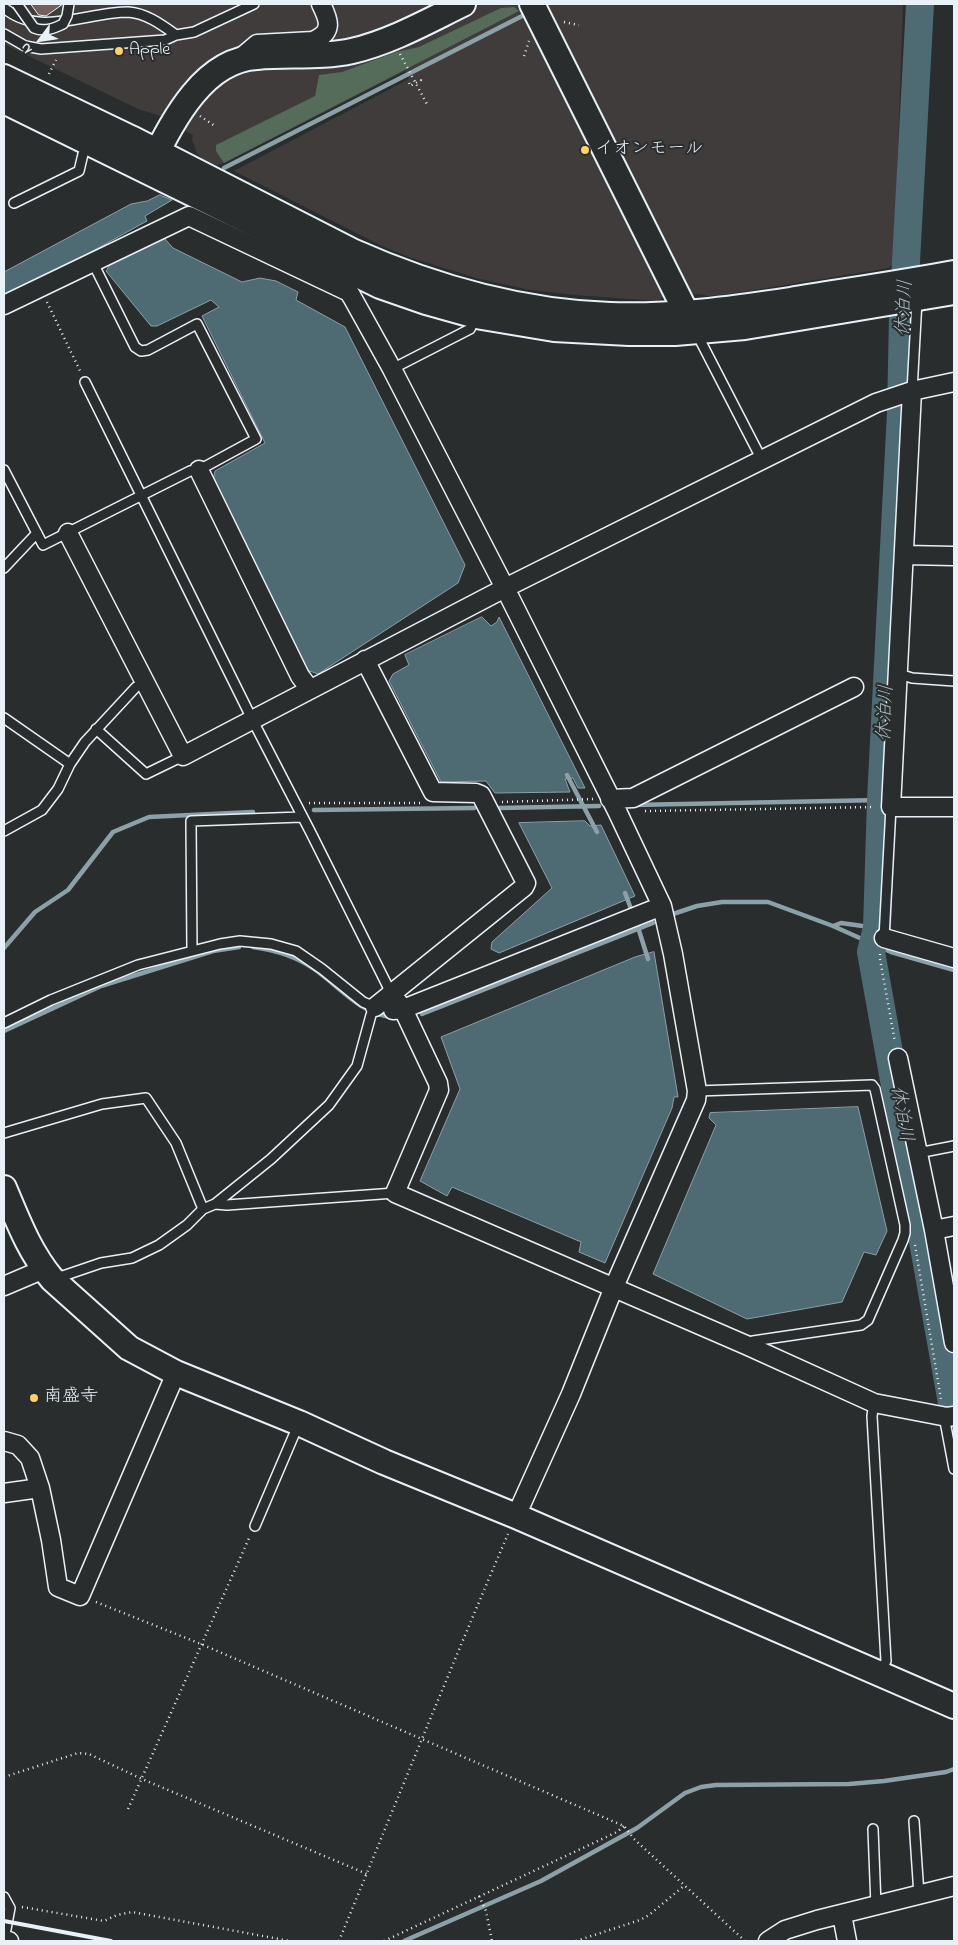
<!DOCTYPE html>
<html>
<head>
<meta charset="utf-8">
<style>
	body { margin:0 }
	#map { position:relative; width:958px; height:1945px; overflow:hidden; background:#2a2d2e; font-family:"Indie Flower",sans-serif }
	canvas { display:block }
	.frame { position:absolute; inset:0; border:5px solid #e8f1f8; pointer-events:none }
	.north { position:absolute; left:15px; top:15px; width:50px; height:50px; -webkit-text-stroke:4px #2a2d2e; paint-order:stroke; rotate:239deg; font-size:14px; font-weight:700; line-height:20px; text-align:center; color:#e8f1f8 }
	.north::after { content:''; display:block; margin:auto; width:18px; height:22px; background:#e8f1f8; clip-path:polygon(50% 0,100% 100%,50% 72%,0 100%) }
</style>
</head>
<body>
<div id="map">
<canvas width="958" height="1945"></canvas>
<div class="frame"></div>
<div class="north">N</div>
</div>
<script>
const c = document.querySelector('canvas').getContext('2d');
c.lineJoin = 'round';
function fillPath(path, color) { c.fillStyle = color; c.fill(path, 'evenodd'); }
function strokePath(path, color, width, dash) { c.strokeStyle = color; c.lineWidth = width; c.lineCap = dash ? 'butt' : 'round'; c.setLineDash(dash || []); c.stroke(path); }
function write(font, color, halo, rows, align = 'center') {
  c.font = font + ' "Indie Flower","Klee One",sans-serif'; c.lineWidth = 4; c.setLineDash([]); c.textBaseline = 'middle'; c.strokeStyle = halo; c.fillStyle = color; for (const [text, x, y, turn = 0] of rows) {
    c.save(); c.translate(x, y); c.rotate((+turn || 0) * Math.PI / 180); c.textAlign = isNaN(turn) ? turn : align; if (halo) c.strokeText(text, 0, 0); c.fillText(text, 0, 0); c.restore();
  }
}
fillPath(new Path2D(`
	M4,4h899l-9,258 -5,6 -160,26 -21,2 -9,-2 -34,2 -8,5 -82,-6 -45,-5 -54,-12 -67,-21 -27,-11 -148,-75 175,-92 -4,-8 -181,92 -7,2 -15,-6 -5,-6 -5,-13 1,-5 -35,-20 -20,-6 -134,-65z`), '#403c3c');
fillPath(new Path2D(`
	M514,7l5,4 -295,152 -8,-12v-6l99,-49 4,-21 23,-3 54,-20 23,-5 82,-39z`), '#546c59');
const water = new Path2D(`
	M160,195l12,5 -27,16 2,5 -58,32 -85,41v-22l127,-68 16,-3z
	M164,238l9,10 69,34 18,-4 16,3 22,11 -2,8 49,27 120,238 -7,18 -140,91 -11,-4 -94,-189 2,-10 50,-28 -63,-127 17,-9 -8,-7 -54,26h-6l-45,-55 4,-6z
	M482,617l9,9 6,-4 2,-5 86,171h-7l-5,-10 -8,1 5,13 -75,1 -9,-12 -45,1 -52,-101 4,-7 16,-9 -4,-10z
	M585,821l5,5 11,-1 34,71 -136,57 -8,-4 1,-7 60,-54 -33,-65z
	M654,952l24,145h-4l-2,11 -67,155 -26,-11 2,-10 -129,-55 -5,9 -27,-15 40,-92 -19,-52 194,-80z
	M858,1107l29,124 -11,24 -12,-3 -22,50 -95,17 -94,-45 63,-149 -7,-7 1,-5z`);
fillPath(water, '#4e6a73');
strokePath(water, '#8ca0a8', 1);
strokePath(new Path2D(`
	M224,168l304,-155
	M567,775l30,57
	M633,805l248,-5
	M499,808l100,-2
	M314,810l160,-2
	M625,893l8,21
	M673,914l24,-8 25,-4h46l65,24 58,26 63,18
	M636,921l12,38
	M833,926l8,-3 36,5
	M253,947c22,3 43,9 61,22 25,17 46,45 78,48
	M4,948l31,-36 33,-22 45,-58 36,-15 104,-5
	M422,1014l231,-91
	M4,1031l97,-45 112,-35 26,-4
	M404,1941l137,-60 96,-53 48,-35 16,-6 15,-2 133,-1 35,-3 62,-9 8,-3`), '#8ca0a8', 4.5);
strokePath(new Path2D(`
	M920,4l-17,313 -2,95 -20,388 -4,128 -6,24 83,462`), '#4e6a73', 28);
const building = new Path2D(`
	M31,4h32l-17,12 -7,-1z`);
fillPath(building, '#73605e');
strokePath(building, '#e8f1f8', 1);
const lane = new Path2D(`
	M4,8c36,30 82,4 124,4 18,1 34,13 48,23
	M4,34l21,12 16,3 124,-9 11,-5 18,-3 60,-28
	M14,203l65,-32 4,-17 6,-10
	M699,331l1,9 62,120
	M392,369l78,-40 6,-13
	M85,382l167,337 59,114 80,160
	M912,391l5,-91
	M4,470l39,75 147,-74 9,-1 57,-31 -59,-115 -49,26 -7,1 -6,-4 -43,-86
	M4,568l33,-35
	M899,674l13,4 42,3
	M4,718l66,46
	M96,729l50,45 37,-18
	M4,831l38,-21 16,-21 12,-25 15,-22 51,-55 9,-4
	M884,938l7,-131
	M192,951l-1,-130 110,-4
	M4,1023l47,-23 87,-35 82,-21 20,-3 31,3 25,7 26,18 41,33 12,5 -4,8 -14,51 -28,39 -58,54 -56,45 -12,5 -16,16 -28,20 -27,13 -31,5 -47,16
	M697,1091l175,-6 3,4 30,136v8l-2,7 -35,80 -7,5 -108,16 -6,4
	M4,1133l98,-29 44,-6 30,45 27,66
	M918,1153l36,-7
	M215,1204l12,1 168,-12
	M874,1403l-2,13 14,245 -5,11
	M944,1416l10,53
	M255,1526l44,-103
	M914,1821l5,74
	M873,1829l3,77
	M4,1897l6,11 -6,32`);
const street = new Path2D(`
	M237,61l20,-17 56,-3c21,-9 16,-21 8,-37
	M4,305l185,-89 160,76 3,5 40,72 113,219 112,223 45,95 11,48 24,137 -1,9 -82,187 -43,107 -55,122
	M912,391l-21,416h63
	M199,470l101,206 9,12
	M68,533l115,223 322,-168 371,-185 36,-12 42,-9
	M905,555l49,1
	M365,660l68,132 43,1 5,2 45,88 -2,4 -149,120
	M610,799l23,-1 221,-111
	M884,938l70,20
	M391,993l12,16 35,74 1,7 -44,103 351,152 128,58 73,14 7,-1
	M393,1010l10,-1 259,-103
	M898,1058l36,172 20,113
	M934,1230l20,-4
	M4,1286l40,-17
	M4,1441l14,4 12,13 10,30 11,52 7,47 22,9 96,-223
	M4,1493l36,-5
	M842,1915l5,26
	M4,1940l5,1
	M768,1941l17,-11 32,-10 137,-34`);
const secondary = new Path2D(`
	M532,4l155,310
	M4,77l127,61 221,113c81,36 169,61 258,64 61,2 120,-6 180,-15 55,-9 110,-17 164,-27
	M4,101l376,185 46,16 50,14 78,13 75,4h46l70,-6 209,-35
	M150,166c22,-43 52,-106 107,-109 31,-3 64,1 95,-6 39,-9 76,-30 111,-47
	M4,1188c14,33 25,63 48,91l77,69 47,25 123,50 85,39 132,54 438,190`);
strokePath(lane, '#e8f1f8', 12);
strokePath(street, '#e8f1f8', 21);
strokePath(secondary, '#e8f1f8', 28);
strokePath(new Path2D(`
	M564,22l15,3
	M400,54l28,52
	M524,56l5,-15
	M49,74l7,-14
	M409,83l1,3 11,-6 -1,-3
	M200,116l15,10
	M47,302l33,69
	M502,802l92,-3
	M309,803h112
	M645,811l230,-4
	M880,954v5l15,83
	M915,1245l26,154
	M96,1602l105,42 423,182 10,13 111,102
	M4,1777l74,-24 11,1 53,25 225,95
	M128,1809l122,-273
	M479,1896l7,15 6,30
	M22,1907l82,14 13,-6 15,-3 158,29
	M339,1941c56,-136 111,-272 169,-407
	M384,1941l233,-109 7,-6
	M576,1941l64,-21 9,-5 36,-30`), '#e8f1f8', 2.5, [1, 4]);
strokePath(lane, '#2a2d2e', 9);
strokePath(street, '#2a2d2e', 18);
strokePath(secondary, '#2a2d2e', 24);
strokePath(new Path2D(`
	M4,1921l107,20`), '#e8f1f8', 4);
const laneBridge = new Path2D(`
	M17,4l17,24c10,4 19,1 29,-4l4,-8 2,-12`);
strokePath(laneBridge, '#e8f1f8', 12, []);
strokePath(laneBridge, '#2a2d2e', 9);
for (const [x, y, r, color] of [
	[119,51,5,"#ffd166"],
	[585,150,5,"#ffd166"],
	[34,1398,5,"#ffd166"]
]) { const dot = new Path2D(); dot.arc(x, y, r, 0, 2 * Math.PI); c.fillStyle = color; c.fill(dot); strokePath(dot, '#2a2d2e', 2); }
write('18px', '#e8f1f8', '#2a2d2e', [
	["Apple",129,51],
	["イオンモール",595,150],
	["南盛寺",44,1398]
], 'left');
write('italic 19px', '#aabbc3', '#2a2d2e', [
	["休泊川",906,308,-87],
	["休泊川",887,713,-87],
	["休泊川",900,1114,80]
]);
</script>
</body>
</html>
